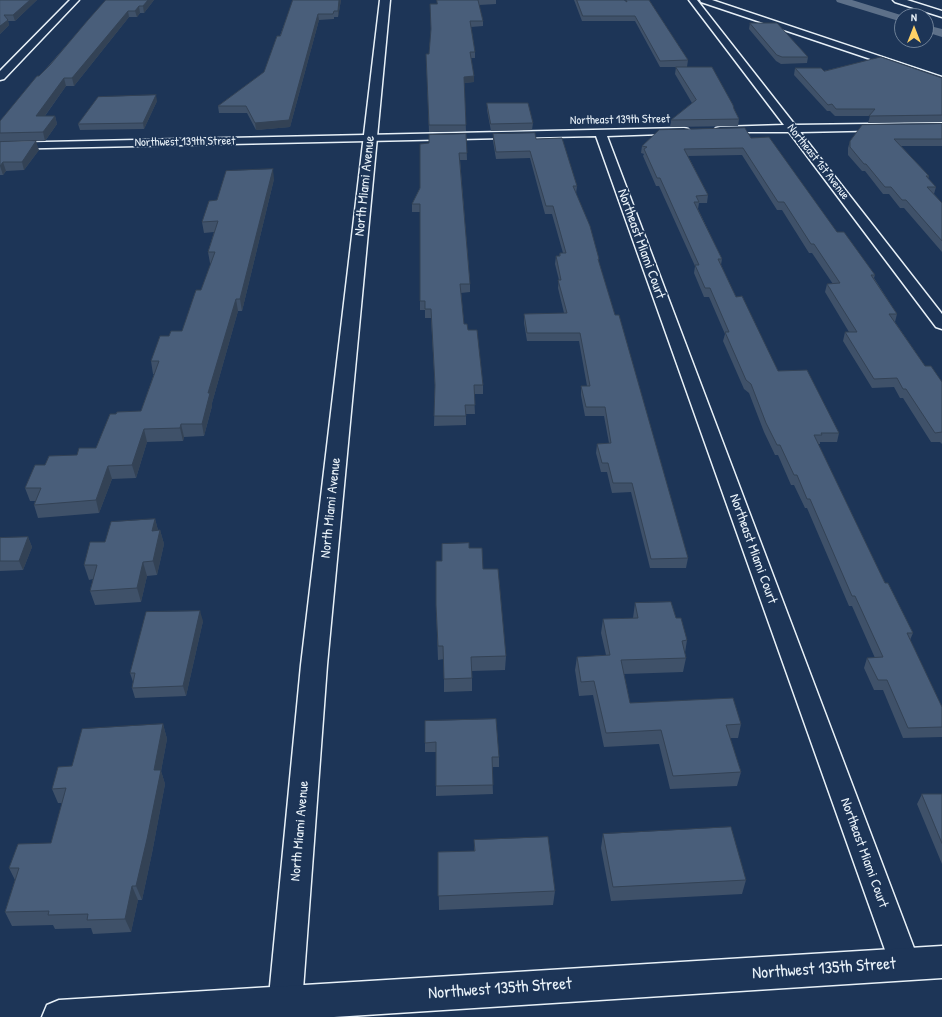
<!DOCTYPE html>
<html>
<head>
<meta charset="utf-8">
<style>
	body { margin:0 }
	#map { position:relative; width:942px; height:1017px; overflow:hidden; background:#1d3557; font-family:"Patrick Hand",sans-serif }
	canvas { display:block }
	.north { position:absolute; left:894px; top:8px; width:40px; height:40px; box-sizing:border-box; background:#1d3557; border:1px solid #6e8097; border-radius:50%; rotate:0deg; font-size:11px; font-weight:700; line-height:16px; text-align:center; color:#e8f1f8 }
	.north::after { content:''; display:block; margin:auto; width:14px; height:18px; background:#ffd166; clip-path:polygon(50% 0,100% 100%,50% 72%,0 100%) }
</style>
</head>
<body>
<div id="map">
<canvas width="942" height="1017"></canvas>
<div class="north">N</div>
</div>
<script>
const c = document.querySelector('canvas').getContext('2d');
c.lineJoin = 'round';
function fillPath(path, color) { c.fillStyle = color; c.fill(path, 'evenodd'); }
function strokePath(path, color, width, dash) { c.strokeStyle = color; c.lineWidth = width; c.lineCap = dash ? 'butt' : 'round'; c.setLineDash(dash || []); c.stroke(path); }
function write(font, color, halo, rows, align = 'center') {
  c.font = font + ' "Patrick Hand",sans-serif'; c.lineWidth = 4; c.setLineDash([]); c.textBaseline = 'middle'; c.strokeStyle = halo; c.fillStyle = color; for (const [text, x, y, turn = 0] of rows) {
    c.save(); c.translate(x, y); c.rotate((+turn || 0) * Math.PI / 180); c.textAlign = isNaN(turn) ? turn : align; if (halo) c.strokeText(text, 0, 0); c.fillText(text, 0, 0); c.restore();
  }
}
fillPath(new Path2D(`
	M836,0h16l52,16h-2v6l-65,-20z
	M926,25l16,4v8l-16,-5z`), '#5d7089');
const minor = new Path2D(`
	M70,0h9l-75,79 -4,1v-9z
	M689,0h8l98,125 147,-2v6l-142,3 142,182v15l-6,-2 -147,-195h-73l-2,-2 2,-2 4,-1 64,-2z
	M700,0h12l230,77v6l-241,-81z
	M684,128l4,1 2,2 -2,2 -81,3 313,828 -4,11 -11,4 -11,-4 -4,-11 -294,-828 -596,13v-6z`);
const tertiary = new Path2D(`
	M380,0h10l-63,665 -26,352h-34l34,-352z
	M893,0h14l35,11v6l-47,-15z`);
const secondary = new Path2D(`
	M942,946v32l-608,39h-292l5,-12 12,-5z`);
strokePath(minor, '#e8f1f8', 3);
strokePath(tertiary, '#e8f1f8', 3);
strokePath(secondary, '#e8f1f8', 3);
fillPath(minor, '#1d3557');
fillPath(tertiary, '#1d3557');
fillPath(secondary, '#1d3557');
fillPath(new Path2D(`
	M0,0h37l-22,21h-7l1,4 -9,9z
	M106,0h48l-10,13h-4l-3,4h-8l-55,69h-8l-21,30h10l2,8 -12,17 -45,1v-21z
	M293,0h48l-3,17h-4v2l-15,1 -29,107 -34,3 -9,-17h-28l-1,-7 46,-34 16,-36z
	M437,0h64h-5v4l-17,1 4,16v5l-12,1 4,25v6h-4l3,24 -10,1 2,48 -37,1 -3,-78h3l2,-25 6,-25z
	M574,0h50l2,1v-1h23l39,60 -1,7h-27l-25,-46h-53z
	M750,23l58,34 -1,6 -26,1 -5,-3 -27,-32z
	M676,67l58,42 5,10 -1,7 -68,1 1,-7 21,-17 -17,-29z
	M795,68l29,3 118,7v44l-74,1 2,-7h-35l-5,-5h-3l-33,-36z
	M157,101l-13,28 -64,1 -2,-6z
	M487,103l46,20 -1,7 -41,1 -4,-21z
	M942,124v22h-41l28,30 -1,3 8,8 -2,7 8,9v49l-38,-44h-4l-11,-14h-6l-18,-23h-3l-14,-16v-7l2,-7z
	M466,134l1,26h-7l10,124v8l-9,1 3,31 4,6 15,55v9h-9l1,20h-9v11l-32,1 1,-38 -4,-70h-6v-8h-5v-98h-8v-8l8,-16z
	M493,134l43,5 41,47 -1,8 23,65v4l89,295 -2,10h-36l-19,-76 -19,1 -5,-21h-6l-5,-19 1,-9 12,-1 -5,-27h-19l-4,-21v-9h6l-8,-45h-52l-3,-18v-9l40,-1 -6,-25 1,-8 -4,-16 1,-8h3l1,-3h3l-11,-39h-7l-15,-56 -34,1 -3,-18z
	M751,138l124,137 -1,3 23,36 -2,8 30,44 17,16v62l-2,-2h-9l-28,-44h-3l-6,-11 -22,1 -29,-47 2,-9h4l-24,-40 2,-8h6l-21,-31h-3l-27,-43h-5l-35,-55 -54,1 20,39 -1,8h-8l-1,6 24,50 -1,6 15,32 42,74 61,62 -2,9h-17v2h-2l67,139 28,50 -3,7 32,67v30l-39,1 -20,-48h-9l-10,-22 3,-10h8l-23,-52h-3l-42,-98h-2l-11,-23h-3l-13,-30h-3l-11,-23 -15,-39 -5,-4 -21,-48 2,-7 -16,-37h-5l-10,-24 1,-7 -36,-80h-3l-13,-30 1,-2 -3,-1 1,-7z
	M0,142l39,8 -15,20 -18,1 -3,4h-3z
	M274,179l-32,132h-4l-26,92v3l-8,30 -20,1 -1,4 -36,1 -11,36 -24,1 -13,34 -61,5 -4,-13 1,-4h-5l-5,-13 20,-23 32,-10 19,-7 20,-34 25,-3 13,-37h-1l-2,-13 18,-25 13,-5 19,-41 10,-27h-1l-2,-11 6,-20 -10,1 -2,-11 15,-22z
	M155,519l3,11h2l4,14 -7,31 -10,1 -6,26 -46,3 -5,-14 3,-12 -4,1 -5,-15 21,-23z
	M28,537l4,10 -9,23 -23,1v-33z
	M469,548l14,21 23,87 -1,14 -33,1v20l-28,1v-33l-6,1 -2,-55z
	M635,603l41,15 11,22 -2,13 1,5 -3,14 -59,2 6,29 111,21 -3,14h-8l11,34 -4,14 -67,3 -11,-45 -55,3 -11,-52 -14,1 -4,-26 2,-13 29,-2 -5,-22 2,-14 30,-1z
	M203,621l-17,75 -51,2 -3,-10 1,-6 -3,-9z
	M425,721l74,36v10h-7l1,27 -57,2v-44h-11z
	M163,724l4,15 -6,32 4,13 -13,69 -10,47h-4l-7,32 -38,2 -2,-6 -36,1 -2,-4 -41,1 -7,-14 10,-32 -6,-12 42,-25 11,-40h-4l-6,-14 20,-23z
	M922,794h20v70l-25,-60z
	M603,834l143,46 -4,14 -131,7 -10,-53z
	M474,840l81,51 -2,14 -114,5 -1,-58 36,-1z`), '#3f5169');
fillPath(new Path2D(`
	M30,0h7l-22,21 -2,-6z
	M148,0h6l-10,13 -1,-7z
	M339,0h2l-3,17v-6z
	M139,6l1,7 -3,4 -2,-6z
	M128,11l1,6 -55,69 -2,-8z
	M318,14l1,6 -29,107 -34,3 -1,-7z
	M8,20l1,5 -9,9v-8z
	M474,76v6l-10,1v-6z
	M64,78l2,8 -27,38 -3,-8z
	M156,95l1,6 -13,28 -1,-6z
	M55,116l2,8 -12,17 -2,-9z
	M36,141l3,9 -15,20 -2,-8z
	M3,162l3,9 -3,4 -3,-9z
	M273,169l1,10 -32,132 -2,-12z
	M236,299l2,12 -26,92v3l-8,30 -2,-12 6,-31z
	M181,424l3,13 -1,4 -3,-13z
	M144,429l3,13 -11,36 -4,-13z
	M108,466l4,13 -13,34 -3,-13z
	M155,519l4,15 -7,-3z
	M160,530l4,14 -7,31 -4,-14z
	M28,537l4,10 -9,23 -4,-9z
	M143,562l4,14 -6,26 -4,-14z
	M200,611l3,10 -17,75 -3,-10z
	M163,724l4,15 -6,32 4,13 -13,69 -10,47 -6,-14 18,-116z
	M132,886l6,14 -7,32 -6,-13z`), '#334255');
const building = new Path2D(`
	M0,0h30l-17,15h-9l4,5 -8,6z
	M106,0h42l-5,6h-4l-4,5h-7l-56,67h-8l-28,38h19l-12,16 -43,1v-12l37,-45h2l11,-11 38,-45z
	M293,0h46l-1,11h-4l-1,3h-15l-29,106 -34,3 -9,-17h-28l46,-34 13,-36h3z
	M437,0h41l5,21h-13l5,31h-5l4,24 -10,1 2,48h-37l-3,-71h3l2,-25 -1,-25h7z
	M577,0h47l3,2 -1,-2h23l39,60 -28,1 -25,-45h-52z
	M750,23h27l31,34h-26l-5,-2z
	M881,57l61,21v37l-73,1 6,-7h-39l-4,-5 -4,1 -33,-37h26l3,3z
	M676,67h36l21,38 1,4 5,10 -68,1 25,-20z
	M156,95l-13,28 -65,1 20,-27z
	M487,103h41l5,20 -42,1z
	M942,124v15h-48l35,37h-3l10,11h-9l15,16v38l-36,-41h-4l-11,-13h-6l-19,-23h-2l-14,-17v-6l12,-16z
	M745,128l6,10 18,-1 68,95h7l31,43h-4l26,39h-8l36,52h6l11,16v50l-7,1 -29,-44h-3l-6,-11 -23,1 -29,-47h12l-30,-48 13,-1 -26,-39h-3l-27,-42h-6l-35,-54 -59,1 24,46 -12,1 3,6h-5l28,57h-4l18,38 6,-1 36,75 29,-1 32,63h-18l1,2h-8l71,148h3l25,50h-6l35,74v20l-34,1 -21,-48h-9l-11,-22 16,-1 -28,-61h-3l-42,-97h-3l-10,-24h-3l-14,-30h-3l-11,-22 -15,-39 -5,-4 -21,-48h4l-19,-44h-5l-10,-23h4l-39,-87h-3l-13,-29 3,-2 -5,-1 17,-16z
	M535,133l1,6 26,-1 15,48h-4l17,40 9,33h-1l17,56h4l69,243 -37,1 -19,-76h-19l-5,-20h-6l-5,-19 14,-1 -6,-36h-19l-5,-21h9l-10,-53h-53l-3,-19 43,-1 -9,-33h3l-5,-24h4v-3h6l-13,-47h-7l-16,-55 -34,1 -3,-18z
	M466,134l1,19h-8l11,131h-10l4,40h3l1,6h9l6,55h-9l1,20h-10l1,11h-32l1,-31 -4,-76h-6v-8h-5v-97h-8l8,-16v-44l9,-1v-8z
	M36,141l-14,21h-19l-3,4v-24z
	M273,169l-33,130h-4l-28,94h2l-8,31h-21l-1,4 -36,1 -12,36 -24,1 -12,34 -62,5 7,-17h-16l10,-23h10l4,-9 28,-1 2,-7h17l14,-34h6l1,-2 24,-1 18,-50h-8l9,-25h9l2,-5h11l14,-41h5l14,-38h-7l10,-31 -16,1 7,-21 8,-1 9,-29z
	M155,519l-3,12 8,-1 -7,31 -10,1 -6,26 -47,3 7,-26h-13l6,-23h15l6,-20z
	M28,537l-9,24h-19v-23z
	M469,543v5h13l1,21h15l8,87 -35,1 1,21 -28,1 -1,-33h-5l-2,-41v-44h6v-17z
	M671,602l5,16h5l6,22 -5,1 4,17 -65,2 9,43 103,-5 8,26 -15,1 15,47 -68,4 -12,-46 -55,3 -12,-52 -13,1 -4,-25 33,-2 -7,-36 35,-1 -3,-15z
	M200,611l-17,75 -51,2 3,-15h-5l16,-61z
	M496,719l3,38h-7l1,28 -57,1v-44l-11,1v-22z
	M163,724l-9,46h7l-14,69 -11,47h-4l-7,33 -38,1 1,-6 -40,1 1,-4 -44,1 14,-44h-10l9,-24 33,-1 15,-55 -14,1 6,-22 14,-1 10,-37z
	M922,794h20v49z
	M731,827l15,53 -133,7 -10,-53z
	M548,837l7,54 -117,5v-44l37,-1 -1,-11z`);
fillPath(building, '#495e7a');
strokePath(building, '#334255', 1);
write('12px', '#e8f1f8', '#1d3557', [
	["Northeast 139th Street",620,120,-1],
	["Northwest 139th Street",185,142,-1],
	["Northeast 1st Avenue",818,162,52]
]);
write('14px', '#e8f1f8', '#1d3557', [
	["North Miami Avenue",365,186,-84],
	["Northeast Miami Court",641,244,70],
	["North Miami Avenue",331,508,-84],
	["Northeast Miami Court",753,549,70],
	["North Miami Avenue",300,831,-85],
	["Northeast Miami Court",864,853,70]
]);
write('17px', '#e8f1f8', '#1d3557', [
	["Northwest 135th Street",824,969,-4],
	["Northwest 135th Street",500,989,-4]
]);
</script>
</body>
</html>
